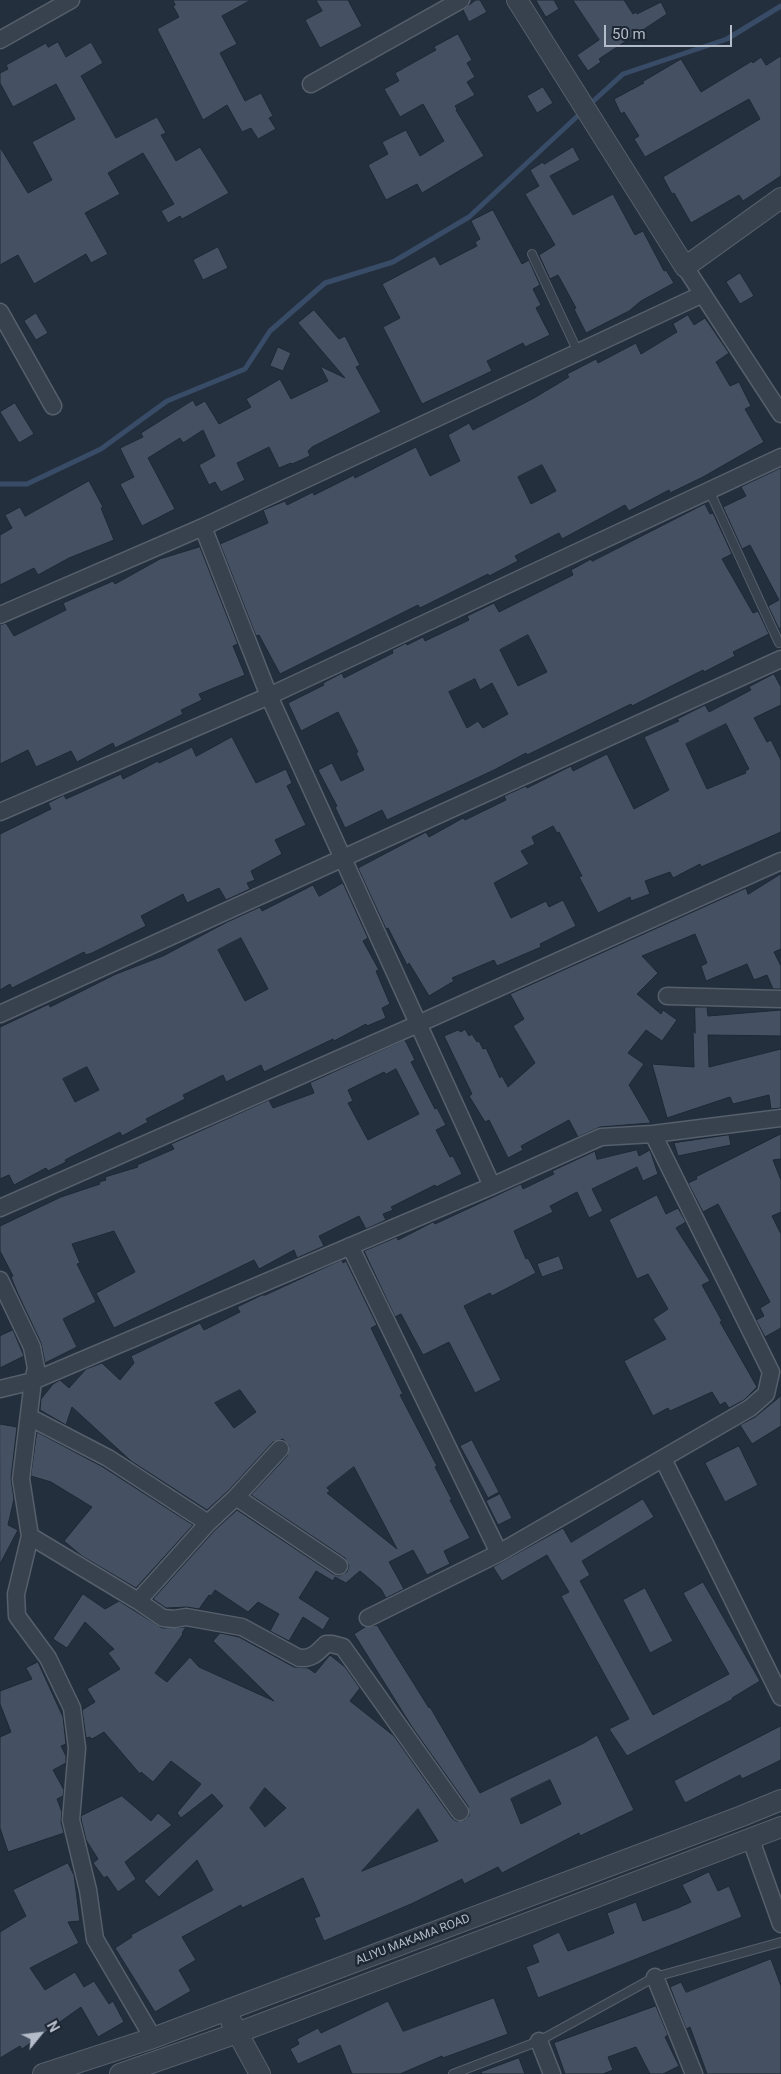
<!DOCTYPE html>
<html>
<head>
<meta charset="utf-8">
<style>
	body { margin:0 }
	#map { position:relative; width:781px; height:2074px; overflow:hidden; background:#242f3e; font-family:Roboto,sans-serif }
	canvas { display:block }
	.north { position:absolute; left:15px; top:2009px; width:50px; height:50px; -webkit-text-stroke:4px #1d2633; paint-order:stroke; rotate:61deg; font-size:14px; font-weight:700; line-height:20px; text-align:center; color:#b4bcc9 }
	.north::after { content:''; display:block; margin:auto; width:18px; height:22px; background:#b4bcc9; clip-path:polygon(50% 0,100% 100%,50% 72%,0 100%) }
	.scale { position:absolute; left:604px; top:25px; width:128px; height:22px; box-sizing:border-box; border:2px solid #b4bcc9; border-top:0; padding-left:6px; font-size:15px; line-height:18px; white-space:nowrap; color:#b4bcc9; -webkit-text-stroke:4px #1d2633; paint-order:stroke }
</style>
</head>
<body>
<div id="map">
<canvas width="781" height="2074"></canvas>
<div class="north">N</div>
<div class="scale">50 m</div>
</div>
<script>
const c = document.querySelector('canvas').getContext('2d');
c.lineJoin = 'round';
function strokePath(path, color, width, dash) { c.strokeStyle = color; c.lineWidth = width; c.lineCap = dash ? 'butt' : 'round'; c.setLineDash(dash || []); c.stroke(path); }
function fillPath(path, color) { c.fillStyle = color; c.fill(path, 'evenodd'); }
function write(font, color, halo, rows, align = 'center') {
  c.font = font + ' Roboto,sans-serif'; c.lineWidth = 5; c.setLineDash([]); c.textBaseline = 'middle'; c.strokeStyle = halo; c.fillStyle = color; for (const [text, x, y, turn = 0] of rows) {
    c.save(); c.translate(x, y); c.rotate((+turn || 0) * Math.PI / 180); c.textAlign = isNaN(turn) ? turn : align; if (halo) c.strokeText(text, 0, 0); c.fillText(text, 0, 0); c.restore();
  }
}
strokePath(new Path2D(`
	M589,105l34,-31 104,-35 54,-33
	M0,484h27l74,-35 66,-48 78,-32 25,-38 55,-48 68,-21 76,-45 114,-106`), '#394c67', 5);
const building = new Path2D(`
	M173,0h78l-29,16 15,28 -17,9 25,48 16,-8 12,23 -4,2 7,11 -18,10 -7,-11 -9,4 -15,-27 -24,15 -46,-91 22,-12 -6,-11 2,-1z
	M316,0h32l14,26 -42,22 -15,-28 17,-9z
	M476,0h4l7,12 -18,10 -6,-12z
	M536,0h18l5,9 -13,8z
	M573,0h51l9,14 3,-2 1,2 24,-12 6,12 -68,45 2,3 -13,9 -11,-16 22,-15z
	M458,34l14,26 -5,3 8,14 -8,5 8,13 -20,11 2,3 -1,1 28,46 -62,37 -5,-9 -31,16 -18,-35 20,-11 -6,-12 24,-12 14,26 24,-15 -21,-37 -23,13 -16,-28 15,-8 -4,-8 41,-23 -2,-3z
	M58,42l8,15 25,-15 12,21 -22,13 35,62 41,-21 9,16 -5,2 15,26 24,-14 29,46 -47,26 -2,-3 -12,7 -7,-12 13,-7 -31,-51 -35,20 12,21 -35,19 23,41 -17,9 -5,-9 -52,30 -16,-29 -18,10v-118l28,46 24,-13 -20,-38 43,-23 -19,-35 -43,23 -13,-24v-10l8,-4 -2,-4 40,-22 2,4z
	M781,56v120l-38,25 -4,-6 -48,28 -17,-30 -2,1 -9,-17 97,-58 -11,-20 -104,58 -11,-18 5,-3 -15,-24 -3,2 -7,-15 30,-16 -2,-1 39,-23 20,33 51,-31 1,2 8,-6 5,8z
	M543,87l10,16 -16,10 -10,-17z
	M573,147l7,13 -30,16 23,39 40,-21 22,41 8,-4 21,40 2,-1 8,13 -33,18 -12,10 -43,22 -12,-24 2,-1 -18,-33 -8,4 -11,-24 16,-10 -30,-51 14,-8 -9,-16 13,-8 1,2z
	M493,210l29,54 7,-4 11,25 -7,4 8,16 -5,3 14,27 -25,12 -2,-4 -36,18 5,10 -70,33 -39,-77 17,-9 -18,-34 53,-28 5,9 37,-19 -2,-4 5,-3 -9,-18z
	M218,247l10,21 -25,12 -10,-20z
	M740,273l14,23 -14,8 -14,-22z
	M314,310l25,29 6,-3 15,29 -4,2 25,45 -69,35 -4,4 2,5 -18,8 -1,-1 -12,5 -10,-21 -32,16 8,17 -24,12 -6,-10 -6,3 -10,-20 16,-9 -12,-26 -20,13 -3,-5 -32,20 27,51 -33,17 -22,-42 14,-7 -14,-29 23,-11 -2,-4 52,-33 3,6 9,-5 14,23 32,-17 -5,-8 34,-20 11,20 37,-18 -8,-15 25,12 -47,-55z
	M36,313l12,20 -12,7 -12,-19z
	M688,315l6,10 11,-7 24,35 -13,9 14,24 9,-4 12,24 -6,3 19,33 -61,35 -33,16 -1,-3 -40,21 -4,-6 -63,34 -3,-6 -44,23 3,5 -29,15 -1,-2 -68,34 -2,-3 -138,69 -21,-39 -3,1 -36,-92 48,-21 -5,-13 22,-9 2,4 26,-13 1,3 40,-20 1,3 61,-31 14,29 30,-15 -12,-26 21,-12 4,7 61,-32 35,-21 -2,-3 29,-15 2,4 38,-20 5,11 36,-22 -4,-8zM542,465l14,26 -25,13 -13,-27z
	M278,347l13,6 -8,18 -13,-5z
	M15,403l19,31 -15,9 -19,-31z
	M781,468v160l-2,1 -11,-23 11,-6 -29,-55 -8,4 -19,-42 23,-11 -5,-9z
	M89,481l14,26 -2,1 13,32 -45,18 -31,17 -4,-7 -34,17v-50l12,-7 -7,-13 15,-8 5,9z
	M705,504l5,10 3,-1 19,41 -10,5 31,54 5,-2 11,23 -36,18 2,4 -31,16 -1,-2 -71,36 -1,-2 -104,51 -1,-2 -32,17 -107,50 -5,-10 -37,18 -10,-21 2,-1 -19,-36 14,-7 9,18 23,-11 -8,-17 2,-1 -20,-40 -37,19 -13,-28 36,-18 -1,-2 19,-10 2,5 49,-25 -1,-3 14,-7 1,2 16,-8 2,4 44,-21 -2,-4 27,-13 5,9 74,-37 -2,-5 20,-11 1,2zM528,635l19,37 -29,14 -18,-36zM475,679l5,11 12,-7 16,31 -25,14 -5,-7 -11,7 -18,-36z
	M200,547l38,97 -5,2 12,29 -46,19 3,6 -21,10 2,4 -68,34 -2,-5 -36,19 -6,-11 -35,16 -8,-17 -28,14v-139l6,-2 8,13 52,-26 -3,-7 50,-22 2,3 45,-25z
	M774,674l7,13v18l-27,13 13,24 4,-2 10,20v72l-80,35 -1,-3 -27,14 -3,-6 -25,9 5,13 -19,7 -1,-4 -32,16 -19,-36 3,-1 -23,-44 -2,1 -4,-7 -21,11 3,7 -14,7 8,13 -35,19 17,35 35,-17 3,6 14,-7 13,26 -36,18 1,3 -44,19 -3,-6 -42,18 2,3 -25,15 -20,-33 -2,2 -19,-37 -2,1 -28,-61 68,-36 3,5 34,-19 2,2 41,-20 -2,-4 22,-10 1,2 44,-22 2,5 34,-17 27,55 35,-19 -25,-53 35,-16 -2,-2 28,-14 4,7 42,-22 -2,-3zM726,724l23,45 -4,2 1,2 -39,16 -21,-45z
	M232,737l24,46 30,-14 6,14 -5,3 19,39 -31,15 7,14 -31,17 4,9 -8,3 3,6 -24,11 -7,-12 -32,15 -4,-9 -42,22 5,10 -54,27 -6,2 -2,-3 -72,36 -2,-4 -10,6v-156l51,-25 -3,-6 16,-8 2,4 55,-25 2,5 35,-18 1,2 33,-16 4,9z
	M781,874v75l-7,3 7,14v23h-8l-6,-14 -13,5 -7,-16 -41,17 -5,-15 6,-3 -12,-29 -53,22 16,17 -21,21 24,20 2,-4 14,10 -15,21 -16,-11 -18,23 16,11 -15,21 22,38 -51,4 -22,10 -9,-17 -48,26 2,4 -15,8 -19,-38 -4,2 -16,-26 3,-2 -28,-58 14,-6 3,2 4,-3 4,7 3,-2 5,8 2,-1 4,8 3,-1 14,30 2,-2 6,11 27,-24 -22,-37 11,-7 -14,-25 236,-106 2,6z
	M343,883l25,55 -5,3 16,29 -3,1 14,33 -8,4 4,10 -19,8 -1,-2 -32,17 -1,-2 -69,33 -3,-7 -35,17 -3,-7 -40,20 2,4 -39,20 2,3 -26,14 -2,-4 -55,28 1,2 -18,9 -2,-3 -32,17 -5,-10 -9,4v-152l49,-23 1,3 66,-33 47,-18 64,-34 33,-15 2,4 51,-26 6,11zM241,938l27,51 -23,12 -27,-51zM87,1067l12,23 -24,12 -12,-23z
	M695,1007h12l1,9 73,-6v26l-73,-1 1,32 72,-18v59l-10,1 -2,-14 -36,9 -3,-7 -63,21 -15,-54 42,3 -1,-36 2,2z
	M405,1040l10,20 -4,2 24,47 2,-1 9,17 -10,5 14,27 3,-1 9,18 -26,13 -1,-2 -44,22 2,3 -10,4 3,6 -20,9 -7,-13 -40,20 5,10 -27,12 -3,-8 -35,19 -5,-9 -140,68 -18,-35 39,-21 -21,-41 -42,13 8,19 -3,1 19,38 -33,17 14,28 -32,16 -4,-20 -23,-49 -7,-17 2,-1 -13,-25v-25l61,-29 39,-13 -1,-2 7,-2 -1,-3 33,-10 -1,-2 37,-16 -3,-5 98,-44 4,8 41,-15 -4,-10zM396,1069l23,45 -51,26 -20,-37 5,-2 -5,-11 36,-18 2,2z
	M781,1134v25l-8,1 8,20v32l-9,4 9,18v94l-16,9 -9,-17 8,-4 -4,-8 10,-6 -52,-98 -15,8 -15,-29 9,-4 -1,-2z
	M729,1135l2,10 -53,11 -4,-13z
	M637,1150l2,6 11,-6 8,24 -15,7 -6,-14 -45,22 11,22 -14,7 -12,-26 -27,14 3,6 -39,19 12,28 2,-1 8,15 -44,23 -2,-3 -26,13 37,74 -26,13 -26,-51 -26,13 -22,-41 -6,3 -31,-66 33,-14 1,3 35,-18 2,2 86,-40 2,5 31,-15 -2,-3 43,-20 2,8z
	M657,1195l9,19 12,-6 8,14 -10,6 34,53 -8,4 20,36 -2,1 37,65 -13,13 -15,8 -4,-6 -5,3 -8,-13 -42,19 -2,-3 -15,8 -29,-55 42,-22 -13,-20 15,-10 -20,-35 -11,5 -28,-59z
	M559,1256l5,13 -22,8 -5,-13z
	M342,1260l1,3 3,-2 31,64 -6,3 32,66 -3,1 37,71 -2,1 17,33h-2l20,38 -26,13 6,13 -23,11 -14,-25 -24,12 15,27 -18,9 -5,-9 -21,-18 -14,12 -11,-6 -2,4 -17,-10 -17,27 31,20 -7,12 -20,-13 -14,24 -19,-10 9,-17 -21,-12 -10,10 -33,-22 -4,6 -2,-1 -10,14 -12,-2 -21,1 -13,-9 62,-69 22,-20 96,64 6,2 8,-4 2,-6 -4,-8 -94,-63 36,-39 2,-10 -6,-7 -10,3 -44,48 -22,20 -76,-49 -59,-54 -6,18 -26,-15 1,-11 12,-15 7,-4 9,8 17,-19 16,-6 18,17 14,-17 -3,-7 69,-33 4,7 36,-18 -3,-5 25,-12h3zM240,1390l16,22 -22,16 -19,-25zM354,1467l43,82 -70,-56 3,-2 -3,-3z
	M13,1330l11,26 -24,12v-32z
	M781,1396v30l-29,18 -12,-19 15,-8z
	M0,1424l17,3 -6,51 3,21 -6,26 10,5 -18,34z
	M37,1432l66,35 90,58 -57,63 -54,-32 -18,-15 28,-34 -41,-25 -20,-6z
	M472,1440l27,52 -11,6 -28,-52z
	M739,1446l19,39 -33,17 -20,-39z
	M500,1494l12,24 -14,7 -12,-24z
	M643,1499l11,18 -72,44 8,14 -10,6 73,134 76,-41 -46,-81 20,-11 57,99 -28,17 1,1 -106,57 -18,-27 20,-10 -68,-123 8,-4 -22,-37 -45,26 -9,-14 70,-39 8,14z
	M645,1588l28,53 -23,12 -27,-53z
	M83,1594l22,15 14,-8 43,27 24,-1 -4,6 1,1 -28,39 12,9 23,-25 9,10 75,34 -61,-60 7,-8 19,4 55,30 14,1 7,5 15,-18 15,12 15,21 -10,13 44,35 58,82 4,3 9,-1 4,-4 -1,-10 -56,-79 -58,-93 11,-7 12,-2 52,83 1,-1 50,86 104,-50 13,-8 37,75 -54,26 -1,-3 -77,40 -4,-6 -34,17 -2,-5 -51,25 -87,37 -10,-23 6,-2 -17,-38 -61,30 -1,-3 -59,32 14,23 -17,10 12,21 -36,21 -40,-64 17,-11 -1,-2 82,-45 -16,-30 -38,37 -15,-16 79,-75 -11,-12 -31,24 -4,-5 24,-29 -30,-23 -18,21 -12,-10 -1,2 -36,-42 -12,7 -2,-2 -4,1 -4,-28 13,-8 -8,-13 33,-20 -12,-16 6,-4 -29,-27 -18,26 -14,-9zM550,1780l11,24 -40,20 -10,-25zM265,1788l21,20 -21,19 -15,-19zM418,1809l20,32 -76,30z
	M38,1662l25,55 3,27 -5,2 5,10v7l-13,7 11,20 -1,6 -6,3 5,13 -1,10 3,11 -56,19 -8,-24v-91l11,-5 -11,-28v-13l32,-12 -6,-11z
	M781,1726v34l-39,19 -2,-4 -55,28 -11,-22z
	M122,1796l29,25 7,-8 14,12 -47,37 11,17 -18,13 -11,-16 -3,2 -11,-15 5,-4 -12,-19 -5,-21v-3z
	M68,1863l6,12 6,46 -12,1 11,21 -49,25 15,22 30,-18 9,15 10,-6 15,23 4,-3 11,21 -26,15 -17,-30 -59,42 -2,-3 -20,12v-126l26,-16 -13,-26z
	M709,1872l9,19 11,-5 13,31 -204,81 -12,-31 13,-5 -7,-17 27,-13 9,19 34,-13 12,-5 -7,-20 29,-11 7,19 35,-13 13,-6 -9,-17z
	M771,1959l10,27v88h-74l-17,-47 -4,2 -16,-42 11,-5 5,10z
	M494,1998l14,36 -65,24 -1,-2 -42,18h-48l-12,-29 -42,19 -8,-15 9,-5 -2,-5 21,-11 3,5 67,-32 15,30z
	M656,2006l12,29 -3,2 14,29 -16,8h-13l-14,-27 -28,10 5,13 -10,4h-38l-11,-31z
	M519,2058l6,16h-43l-1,-2z`);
fillPath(building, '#455162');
strokePath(building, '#1f2835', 1);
const service = new Path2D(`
	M532,254l46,98
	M709,490l70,153
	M453,2074l86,-33 116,-64 126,-35`);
const minor = new Path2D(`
	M0,40l71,-40
	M311,84l150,-84
	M685,267l96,147
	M0,312l53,94
	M203,527l66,169 223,490
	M0,615l203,-88 500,-233
	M0,812l269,-116 512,-239
	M667,996l114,3
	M0,1014l781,-355
	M0,1208l418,-184 363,-163
	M350,1246l149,307
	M0,1280l32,67 4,21 -3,13 -12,98 9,57 -14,58 1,22 31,42 24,50 5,40 -6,72 17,70 7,49 58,99
	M0,1389l33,-8 459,-195 109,-49 52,-3 128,-16
	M29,1417l79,41 100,65
	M663,1459l118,238
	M236,1497l103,69
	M30,1536l108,65 25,17 11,1 12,-2 56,10 57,31c13,1 18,-5 27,-14h6l11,3 117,165
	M138,1601l70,-78 28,-26 44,-48
	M368,1618l131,-65 251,-145 16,-14 5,-22 -118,-238
	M751,1840l30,84
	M655,1977l39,97
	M539,2041l13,33`);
const tertiary = new Path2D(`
	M517,0l168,267 96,-69
	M231,2021l29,53
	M43,2074l110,-36 589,-222 39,-16
	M120,2074l117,-41 544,-206`);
strokePath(service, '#565f6c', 10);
strokePath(minor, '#565f6c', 19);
strokePath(tertiary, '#565f6c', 22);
strokePath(service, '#38414e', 8);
strokePath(minor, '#38414e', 16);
strokePath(tertiary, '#38414e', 20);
write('12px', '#b4bcc9', '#1d2633', [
	["ALIYU MAKAMA ROAD",413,1940,-21]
]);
</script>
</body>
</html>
